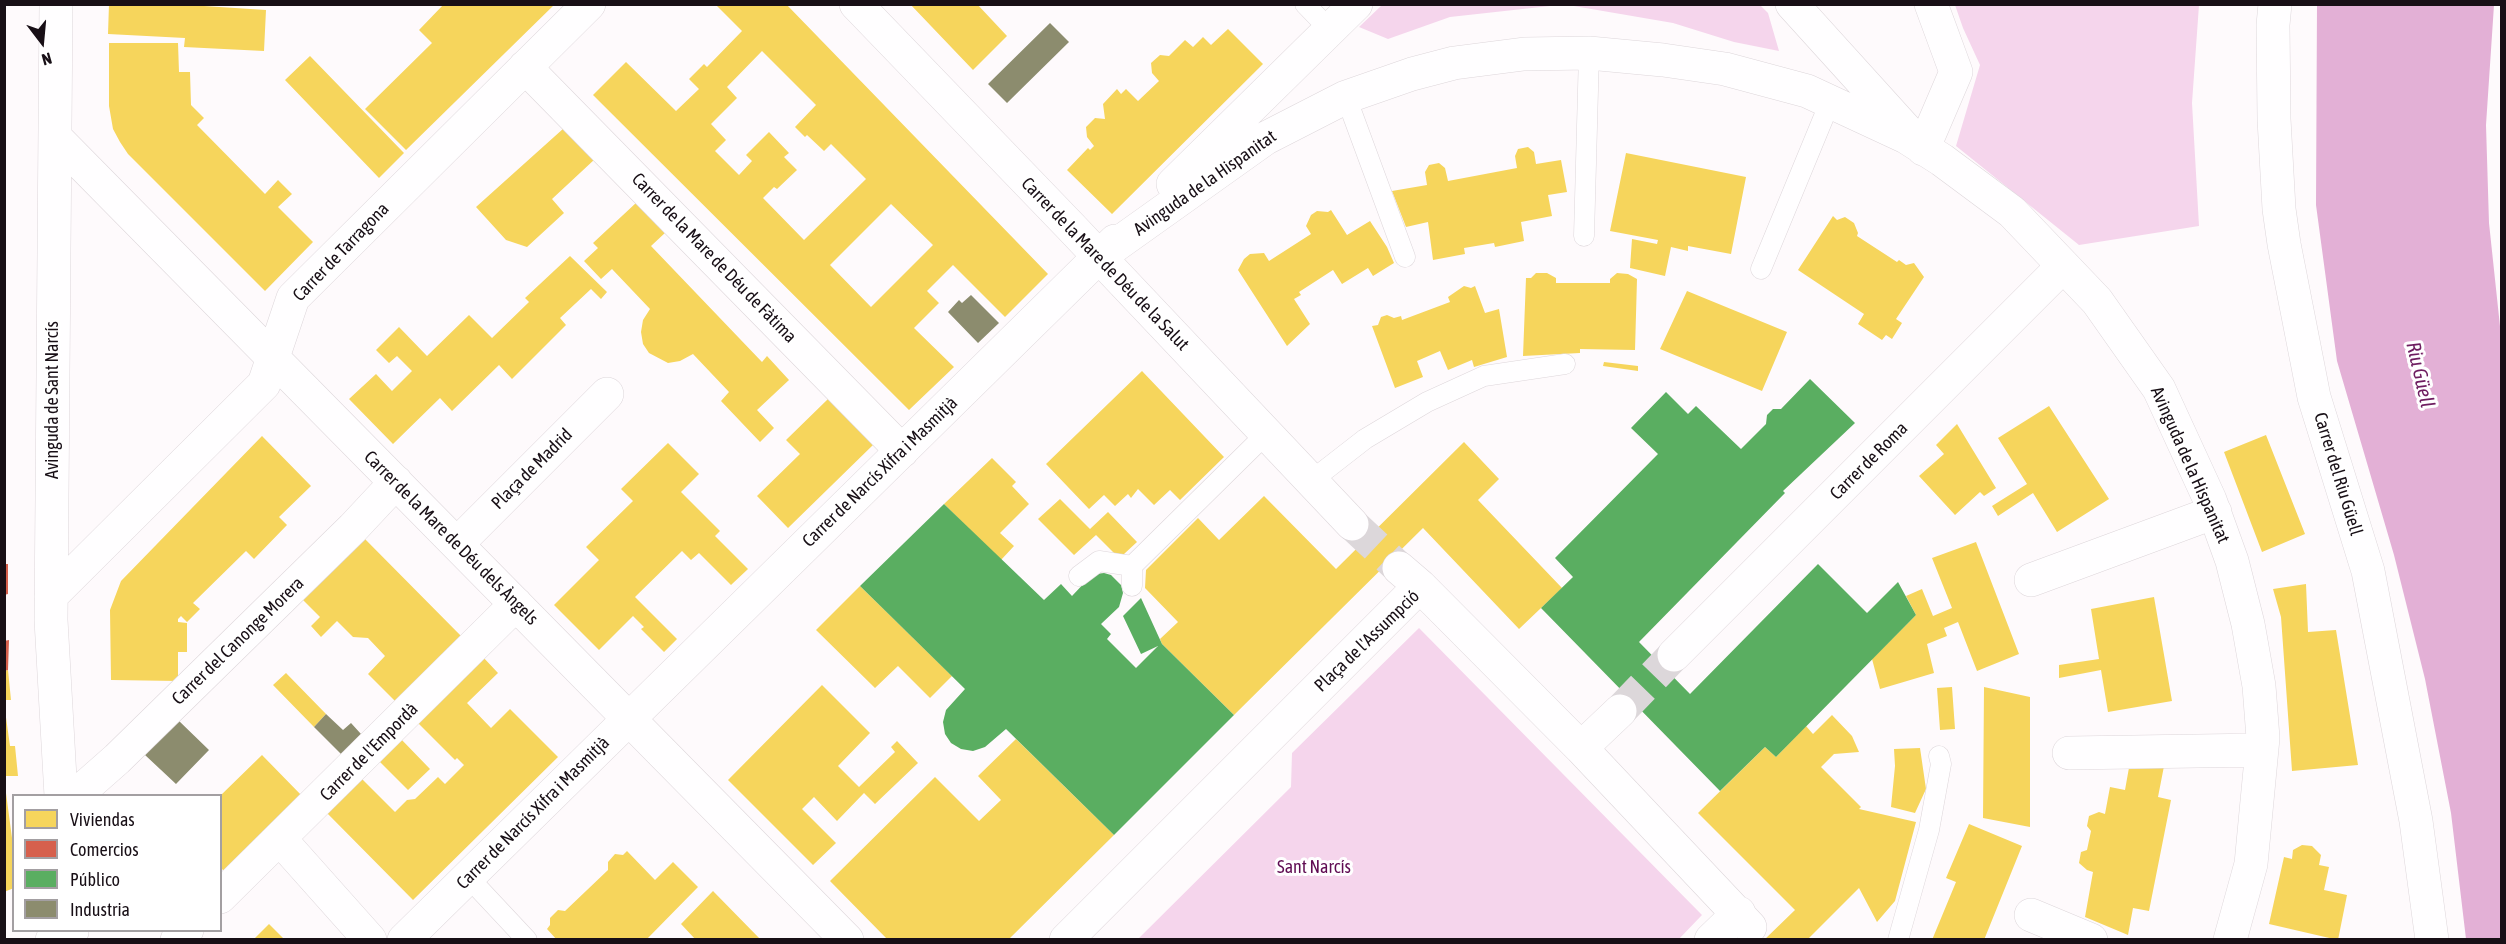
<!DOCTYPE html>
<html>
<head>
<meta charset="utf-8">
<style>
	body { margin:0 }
	#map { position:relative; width:2506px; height:944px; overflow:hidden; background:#fefafc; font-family:"Asap Condensed",sans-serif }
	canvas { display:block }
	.frame { position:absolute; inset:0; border:6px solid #180f16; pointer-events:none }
	.legend { position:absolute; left:12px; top:794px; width:210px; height:138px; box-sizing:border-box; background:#fff; border:2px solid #a39fa2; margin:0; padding:8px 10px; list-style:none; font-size:18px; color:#180f16 }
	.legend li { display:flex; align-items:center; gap:12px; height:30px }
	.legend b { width:30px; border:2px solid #a39fa2 }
	.north { position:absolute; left:12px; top:12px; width:60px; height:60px; -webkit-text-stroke:4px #fff; paint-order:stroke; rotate:164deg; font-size:16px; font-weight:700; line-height:24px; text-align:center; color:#180f16 }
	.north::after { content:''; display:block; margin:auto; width:21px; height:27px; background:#180f16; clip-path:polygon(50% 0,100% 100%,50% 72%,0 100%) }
</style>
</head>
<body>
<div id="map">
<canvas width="2506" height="944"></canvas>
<div class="frame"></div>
<ul class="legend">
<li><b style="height:16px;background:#f6d55c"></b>Viviendas</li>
<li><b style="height:16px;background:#d6604d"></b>Comercios</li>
<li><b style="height:16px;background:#5aae61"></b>Público</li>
<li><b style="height:16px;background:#8c8c6e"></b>Industria</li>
</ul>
<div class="north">N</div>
</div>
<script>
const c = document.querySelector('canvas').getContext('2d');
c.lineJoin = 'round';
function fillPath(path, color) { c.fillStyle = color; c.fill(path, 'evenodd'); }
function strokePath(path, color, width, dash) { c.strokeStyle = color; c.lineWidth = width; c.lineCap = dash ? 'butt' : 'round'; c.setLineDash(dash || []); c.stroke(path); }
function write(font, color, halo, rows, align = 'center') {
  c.font = font + ' "Asap Condensed",sans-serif'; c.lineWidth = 6; c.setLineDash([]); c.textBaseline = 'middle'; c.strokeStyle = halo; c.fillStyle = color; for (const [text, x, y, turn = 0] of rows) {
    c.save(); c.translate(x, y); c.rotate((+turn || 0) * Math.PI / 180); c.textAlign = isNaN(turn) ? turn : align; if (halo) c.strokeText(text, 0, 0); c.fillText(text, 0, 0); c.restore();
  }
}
fillPath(new Path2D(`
	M1382,5v-1l177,1 -109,12 -62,22 -29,-12z
	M1568,5h192l8,8 11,38 -45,-9 -61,-19z
	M1955,5h244l-7,98 7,123 -120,19 -123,-99 24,-81 -17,-37z
	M1419,628l283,287 -24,25 -540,-1 153,-152 1,-34z`), '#f5d5ec');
fillPath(new Path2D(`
	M2317,4l177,1 -8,120 3,98 13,122 -1,594h-35l-15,-126 -26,-134 -31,-124 -57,-194 -21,-156z`), '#e3b0d6');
fillPath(new Path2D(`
	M109,4h64l93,6 -2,41 -80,-4 1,-9 -77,-4z
	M444,4h111l-149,146 -41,-41 67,-66 -13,-13z
	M715,4h71l262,270 -43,43 -52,-52 -26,26 12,12 -25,25 40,39 -45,43 -316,-315 33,-33 50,49 23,-22 -10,-10 15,-15 3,3 35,-36zM762,51l54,54 -21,22 10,10 2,-2 17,16 7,-7 35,35 -62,61 -41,-42 11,-11 3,2 20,-19 -13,-13 5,-4 -20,-21 -23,23 6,6 -13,14 -24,-24 11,-11 -15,-16 26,-26 -10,-11zM891,204l42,41 -62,62 -41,-42z
	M910,4h67l30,32 -34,34z
	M1228,29l35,35 -151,150 -45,-44 21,-22 2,2 4,-4 -7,-9 -1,-10 9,-9 10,1 -2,-15 14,-15 4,5 5,-5 12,12 21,-20 -7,-8 -1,-10 9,-8 9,1 16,-16 8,7 10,-10 8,8z
	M109,43h69l1,29h11l1,33 13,13 -7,7 68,69 13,-14 14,14 -14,13 35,35 -48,49 -137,-137 -8,-12 -7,-13 -4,-23z
	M310,56l94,97 -25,25 -94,-98z
	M564,128l31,31 -43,40 12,14 -37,34 -21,-7 -30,-33z
	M1528,147l6,5 2,12 25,-4 6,32 -19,3 4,21 -31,6 3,19 -29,6 -1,-4 -30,5 1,6 -32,6 -5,-38 -22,5 -14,-36 35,-6 -2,-13 4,-7 10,-2 6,5 3,13 69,-13 -2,-12 3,-7z
	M1626,153l120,24 -15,77 -43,-8v5l-17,-4 -6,29 -35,-8 2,-29 25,5 1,-4 -48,-9z
	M637,202l29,30 -15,14 111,116 5,-6 22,24 -32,30 17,18 -14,14 -39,-41 8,-9 -36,-38 -13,7 -12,2 -19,-10 -6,-9 -2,-12 2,-12 7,-11 -38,-40 -11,10 -17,-18 14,-13 -5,-5z
	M1331,210l16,25 23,-14 17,26 7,16 -21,13 -5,-8 -26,16 -9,-14 -34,22 2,3 -7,4 16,25 -23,22 -49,-76 6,-11 6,-5 14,-1 5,8 42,-27 -5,-8 5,-11 6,-4 11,1z
	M1833,216l4,4 8,-3 9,6 4,10 -1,3 40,26 2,-2 7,5 8,-2 10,14 -28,42 6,4 -10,16 -6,-4 -4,5 -24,-16 6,-10 -66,-44z
	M570,256l37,36 -6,7 -10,-10 -31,29 6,7 -54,54 -13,-14 -47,46 -12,-13 -47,46 -44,-45 27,-25 16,17 20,-20 -15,-15 -8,7 -13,-13 23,-23 28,29 42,-41 23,23 37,-36 -4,-4z
	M1536,273h11l9,5v5h54v-4l7,-6 11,1 9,5 -2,71 -55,-1v4l-57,3 3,-78h5z
	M1464,286l7,2 4,-2 10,27 14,-4 8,48 -33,10 -2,-7 -24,10 -8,-19 -23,10 6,16 -28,11 -23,-62 6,-1 3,-8 6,-2 7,3 7,-2 1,4 48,-18 -2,-5z
	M1687,291l100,41 -25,59 -102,-42z
	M1604,362l34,4v5l-35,-5z
	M1142,371l82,86 -44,43 -10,-10 -16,15 -16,-16 -7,9 -3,-4 -13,12 -11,-11 -15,14 -43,-45z
	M828,399l45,46 -85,83 -31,-32 43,-42 -14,-14z
	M2049,406l60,93 -52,33 -24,-39 -35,23 -6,-10 35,-22 -29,-46z
	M1957,424l39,64 -12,8 -4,-4 -25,23 -36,-39 25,-22 -8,-9z
	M2266,435l39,99 -43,18 -38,-100z
	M262,436l49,50 -32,31 8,8 -33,34 -8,-8 -53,52 7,6 -13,13 -6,-6 -3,3v3l9,1v29h-9v29l-67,-1 -1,-70 11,-29z
	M1464,442l35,37 -21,21 84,88 -43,41 -96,-101 -189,187 -72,-71 -2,-5 18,-17 -33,-34 1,-18 52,-52 21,22 45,-44 72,73z
	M668,443l31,31 -18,18 39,39 -5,5 33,33 -17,16 -32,-32 -8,7 -9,-9 -47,46 42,42 -13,13 -23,-23 3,-2 -11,-11 -34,34 -45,-45 45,-45 -13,-13 47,-46 -12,-12z
	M992,458l24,24 -4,4 17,18 -29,29 14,13 -13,14 -57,-56z
	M1060,499l30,30 18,-17 29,30 -13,12 -8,1 -20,-20 -22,20 -36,-36z
	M362,536l103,104 -66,65 -31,-31 17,-18 -17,-18 -15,-1 -16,-16 -16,16 -10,-11 9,-9 -19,-19z
	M1976,542l43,112 -42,17 -19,-49 -14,6 3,8 -20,8 7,29 -54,16 -8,-30 44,-44 -10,-19 16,-7 11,27 19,-8 -20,-50z
	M2306,584l2,48 28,-2 22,135 -66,6 -11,-154 -8,-28z
	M860,586l92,90 -22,22 -32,-32 -23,22 -59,-58z
	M2154,597l18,104 -64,11 -7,-42 -42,8v-13l40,-6 -8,-50z
	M482,656l16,17 -31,30 24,25 19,-19 48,48 -145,143 -88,-89 35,-34 35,35 12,-12 8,-1 23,-22 7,7 19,-19 -7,-7 -2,2 -39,-39z
	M8,670l3,30h-7v-29z
	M286,673l40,41 -12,13 -41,-42z
	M822,685l48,48 -32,33 21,21 36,-35 -4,-5 6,-6 21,22 -43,41 -11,-11 -27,28 -23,-24 -12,12 34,34 -23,22 -85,-85z
	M1952,687l3,42 -15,1 -3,-42z
	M1984,687l46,10v130l-47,-9z
	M4,703l6,43h5l3,30h-14z
	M1832,715l20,21 7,16 -25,2 -13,13 40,40 -2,2 57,13 -21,79 -18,21 -18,-34 -52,52h-43l31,-30 -97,-97 67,-66 11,10 30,-31 7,8z
	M400,738l30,31 -22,21 -30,-30z
	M1016,739l98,96 -106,105h-120l-58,-59 105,-104 44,44 22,-21 -23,-24z
	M1920,748l6,41 -11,24 -24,-6 4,-41 -1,-17z
	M262,755l42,43 -77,76 -7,-7v-71z
	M2165,761l-7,36 13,3 -22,111 -16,-3 -5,27 -43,-18 8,-45 -6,-2 -8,-7 2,-11 6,-2 4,-19 -4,-5 2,-10 10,-4 6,2 5,-27 15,3 5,-28z
	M4,778l10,75v35l-10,4z
	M1969,824l53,22 -38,94h-52l24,-58 -10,-4z
	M2302,845l10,1 9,9 -2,10 10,2 -5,23 23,5 -9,45 -69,-16 15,-67 8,2 1,-9z
	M627,851l28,29 18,-18 25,25 -52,53h-89l-10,-11 3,-4v-7l8,-8 7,1 43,-41v-8l7,-8 8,1z
	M713,891l48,49h-65l-15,-16z
	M269,924l16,16h-32z`), '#f6d55c');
fillPath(new Path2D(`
	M4,564h4v30l-4,1z
	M9,640l-1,30 -4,1v-30z`), '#d6604d');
fillPath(new Path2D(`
	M1810,379l45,44 -72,68 2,2 -146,149 51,52 128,-130 49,49 31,-31 18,33 -140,142 -11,-10 -45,44 -179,-183 32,-31 -18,-19 103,-104 -27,-26 35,-36 22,22 8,-8 45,43 25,-25 1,-9 6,-6h8z
	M944,504l100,96 17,-16 11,12 17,-18 7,-4 8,-1 7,2 10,10 2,8 -4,14 -18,17 10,10 -4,5 29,29 22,-22 -17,8 -18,-38 18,-18 21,46 72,71 -120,120 -108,-106 -21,18 -12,4 -12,-2 -10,-6 -6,-9 -2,-12 3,-12 19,-21 -105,-103z`), '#5aae61');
fillPath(new Path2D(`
	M1050,23l19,19 -62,61 -19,-19z
	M971,295l28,28 -21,20 -30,-31 11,-12 3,3z
	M326,714l17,16 8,-7 10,11 -8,8 -8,16 -31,-31z
	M178,720l31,30 -33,34 -31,-29z`), '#8c8c6e');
strokePath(new Path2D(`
	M1352,524l47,44
	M1620,711l54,-56`), '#dcd7da', 33, [33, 16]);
const lane = new Path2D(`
	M1305,4l25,26
	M1346,97l59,160
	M1584,236l5,-183
	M1761,269l69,-167
	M1311,481l54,-42 62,-37 57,-26 81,-12
	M1079,576l20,-15 33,5
	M1132,586v-20l134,-132
	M468,877l59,63
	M1898,940l31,-110 12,-66 -2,-8`);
const street = new Path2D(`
	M56,4l-5,616 10,176
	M856,4l215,223 281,297
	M1792,4l116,128
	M525,67l377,384
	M55,137l792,803
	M1923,149l33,-77 -25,-68
	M1173,184l183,-180
	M1099,257l167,-119 80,-41 66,-23 42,-11 70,-9 65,-1 74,7 62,9 82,22 99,46 36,23 70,52 85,89 62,88 51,111 22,61 16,63 11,62 4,52 -12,126 -21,76
	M457,544l150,-150
	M1399,568l21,18 161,162 169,179
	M2031,580l184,-68
	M51,596l213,-212 29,-86 296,-294
	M1674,655l389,-389
	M1581,748l39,-37
	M2069,753l193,-3
	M75,796l42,-37 236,-231 43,-46
	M280,839l90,101
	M220,897l296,-293
	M2031,915l60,25
	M52,940l20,-8
	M177,940l10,-10
	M404,940l711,-699
	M1066,940l354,-354
	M1711,940l28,-27`);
const secondary = new Path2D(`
	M2275,4l-2,21 1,94 5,90 5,35 30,153 54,174 48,250 16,119`);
strokePath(lane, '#ddd6da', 21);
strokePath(street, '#ddd6da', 34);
strokePath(secondary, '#ddd6da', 34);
strokePath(lane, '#fffeff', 20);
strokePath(street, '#fffeff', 33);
strokePath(secondary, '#fffeff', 33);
write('18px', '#180f16', '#fff', [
	["Avinguda de la Hispanitat",1205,183,-35],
	["Carrer de Tarragona",341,252,-46],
	["Carrer de la Mare de Déu de Fàtima",714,258,46],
	["Carrer de la Mare de Déu de la Salut",1105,264,46],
	["Avinguda de Sant Narcís",52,400,-90],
	["Carrer de Roma",1869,461,-45],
	["Avinguda de la Hispanitat",2190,465,66],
	["Plaça de Madrid",532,469,-45],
	["Carrer de Narcís Xifra i Masmitjà",880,472,-44],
	["Carrer del Riu Güell",2338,474,73],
	["Carrer de la Mare de Déu dels Àngels",451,538,45],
	["Carrer del Canonge Morera",238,641,-44],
	["Plaça de l'Assumpció",1367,641,-44],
	["Carrer de l'Empordà",369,752,-45],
	["Carrer de Narcís Xifra i Masmitjà",533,813,-45]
]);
write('18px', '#5f0b52', '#fff', [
	["Sant Narcís",1314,867]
]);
write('italic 20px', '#6e1d60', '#fff', [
	["Riu Güell",2420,375,77]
]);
</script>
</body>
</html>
